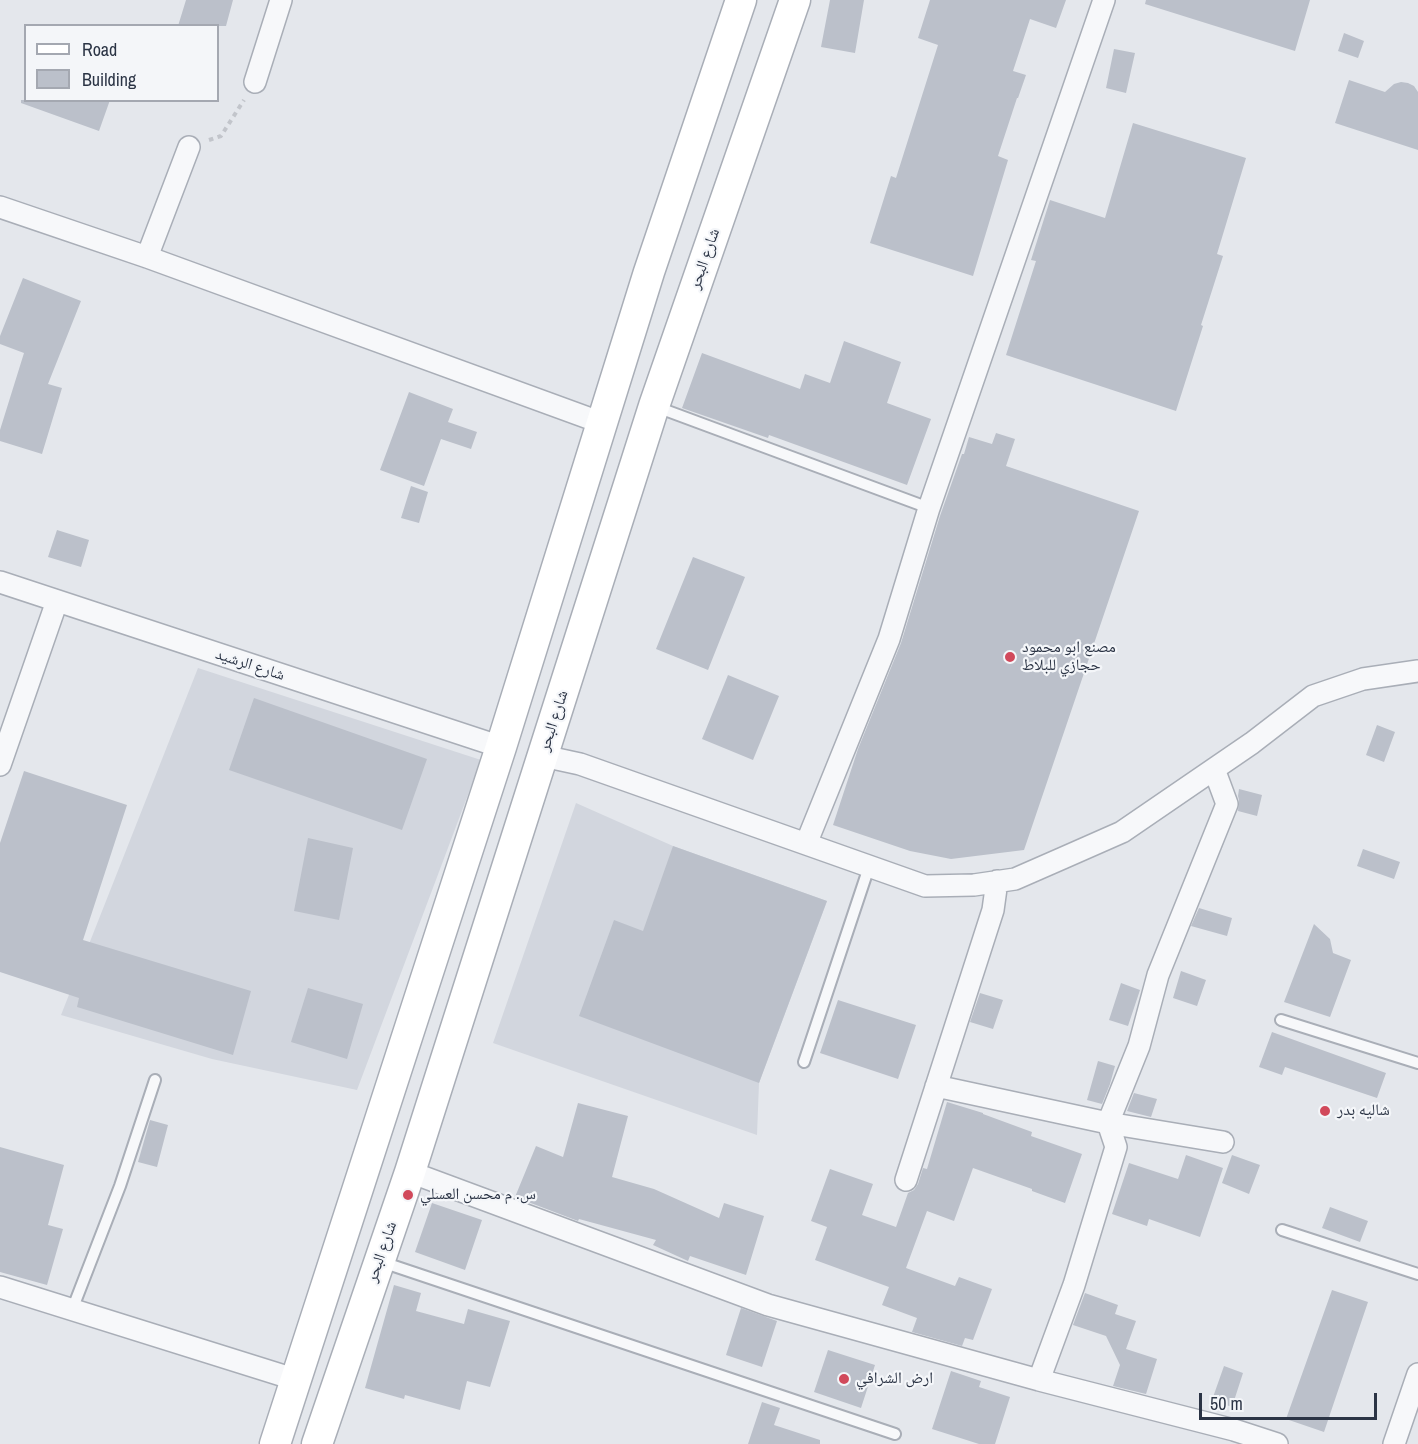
<!DOCTYPE html>
<html>
<head>
<meta charset="utf-8">
<style>
	body { margin:0 }
	#map { position:relative; width:1418px; height:1444px; overflow:hidden; background:#e4e7ec; font-family:"Archivo Narrow",sans-serif }
	canvas { display:block }
	.legend { position:absolute; left:24px; top:24px; width:195px; height:78px; box-sizing:border-box; background:#f4f6f9; border:2px solid #a4a8b1; margin:0; padding:8px 10px; list-style:none; font-size:18px; color:#2b3445 }
	.legend li { display:flex; align-items:center; gap:12px; height:30px }
	.legend b { width:30px; border:2px solid #a4a8b1 }
	.scale { position:absolute; left:1199px; top:1393px; width:178px; height:27px; box-sizing:border-box; border:3px solid #2b3445; border-top:0; padding-left:8px; font-size:18px; line-height:21px; white-space:nowrap; color:#2b3445; -webkit-text-stroke:4px #f4f6f9; paint-order:stroke }
</style>
</head>
<body>
<div id="map">
<canvas width="1418" height="1444"></canvas>
<ul class="legend">
<li><b style="height:8px;background:#fff"></b>Road</li>
<li><b style="height:16px;background:#bbc0ca"></b>Building</li>
</ul>
<div class="scale">50 m</div>
</div>
<script>
const c = document.querySelector('canvas').getContext('2d');
c.lineJoin = 'round';
function fillPath(path, color) { c.fillStyle = color; c.fill(path, 'evenodd'); }
function strokePath(path, color, width, dash) { c.strokeStyle = color; c.lineWidth = width; c.lineCap = dash ? 'butt' : 'round'; c.setLineDash(dash || []); c.stroke(path); }
function write(font, color, halo, rows, align = 'center') {
  c.font = font + ' "Archivo Narrow","Noto Naskh Arabic",sans-serif'; c.lineWidth = 4.5; c.setLineDash([]); c.textBaseline = 'middle'; c.strokeStyle = halo; c.fillStyle = color; for (const [text, x, y, turn = 0] of rows) {
    c.save(); c.translate(x, y); c.rotate((+turn || 0) * Math.PI / 180); c.textAlign = isNaN(turn) ? turn : align; if (halo) c.strokeText(text, 0, 0); c.fillText(text, 0, 0); c.restore();
  }
}
fillPath(new Path2D(`
	M198,668l283,92 -124,330 -145,-31 -151,-44z
	M576,803l97,43 154,55 -68,182 -2,52 -264,-92z`), '#d2d6de');
fillPath(new Path2D(`
	M186,0h47l-7,26h-48z
	M830,0h34l-9,53 -34,-6z
	M930,0h136l-10,28 -26,-9 -17,52 13,4 -8,23h-1l-19,58 10,4 -35,116 -103,-33 21,-67 5,2 42,-133 -20,-7z
	M1146,0h164l-15,51 -150,-47z
	M1344,33l20,8 -6,17 -20,-7z
	M1114,49l21,4 -9,40 -20,-5z
	M1349,80l36,12 9,-8 7,-2 7,1 6,3 4,6v58l-83,-27z
	M21,100h89l-11,31 -78,-28z
	M1133,123l113,35 -29,96 6,2 -22,69 2,1 -27,85 -170,-56 30,-94 -5,-1 19,-60 55,18z
	M23,278l58,23 -33,83 14,4 -20,66 -42,-13v-11l24,-77 -24,-9v-8z
	M844,341l57,21 -14,41 44,16 -24,66 -138,-50 -1,3 -86,-30 20,-55 98,36 5,-15 25,9z
	M409,392l44,17 -5,13 29,10 -6,17 -30,-10 -17,47 -44,-16z
	M996,433l19,6 -9,27 133,45 -115,339 -73,9 -41,-8 -77,-26 25,-76 43,-106 39,-127 22,-62h2l5,-17 23,7z
	M411,486l17,6 -9,31 -18,-5z
	M57,530l32,10 -8,27 -33,-10z
	M693,557l52,20 -37,93 -52,-21z
	M728,675l51,21 -26,64 -51,-21z
	M254,698l173,61 -25,71 -173,-60z
	M1377,725l18,7 -11,30 -18,-7z
	M24,771l103,34 -44,135 168,51 -18,64 -156,-48 2,-9 -79,-26v-129z
	M1239,789l23,6 -5,21 -19,-5 1,-11 -1,-4z
	M308,838l45,10 -14,72 -45,-9z
	M673,846l154,55 -68,182 -180,-67 35,-96 29,11z
	M1363,849l37,13 -6,17 -37,-13z
	M1199,908l33,10 -5,18 -36,-10z
	M1314,924l16,15 3,14 18,7 -21,57 -46,-15z
	M1181,971l25,9 -9,26 -24,-8z
	M1121,983l19,7 -12,36 -19,-6z
	M308,988l55,16 -16,55 -56,-17z
	M980,993l23,7 -10,29 -23,-7z
	M838,1000l78,25 -18,54 -78,-26z
	M1272,1032l114,41 -9,25 -92,-31 -3,8 -23,-8z
	M1098,1061l17,5 -5,18 -8,20 -15,-4z
	M1134,1093l23,6 -6,18 -24,-6z
	M947,1102l36,11v1l49,18 -1,4 51,18 -17,49 -33,-12v-2l-59,-21 -19,53 -27,-10 -21,57 49,18 4,-9 33,12 -19,51 -8,-2 -3,8 -50,-14 5,-14 -35,-13 7,-18 -74,-27 12,-33 -16,-6 19,-52 43,15 -11,31 34,12 12,-34 6,-3 4,-6 5,-16 4,1z
	M578,1103l50,13 -16,61 42,12 65,29 5,-15 40,13 -18,59 -56,-19 -2,5 -35,-16 3,-5 -77,-21 -1,2 -63,-24 21,-51 27,11z
	M150,1120l18,5 -11,42 -19,-5z
	M0,1147l64,18 -16,60 15,4 -16,56 -47,-13z
	M1186,1155l37,13 -23,69 -51,-18 -2,7 -35,-12 17,-51 49,16z
	M1232,1155l28,10 -11,29 -27,-11z
	M432,1203l50,17 -17,50 -50,-18z
	M1330,1207l38,14 -8,21 -38,-14z
	M394,1285l27,8 -5,18 48,13 4,-15 42,12 -20,66 -23,-6 -7,29 -55,-15 -1,4 -39,-11z
	M1332,1290l36,12 -44,130 -38,-13z
	M1085,1293l33,12 -3,9 21,7 -10,28 31,10 -11,35 -33,-8 7,-21 -14,-29 -33,-11z
	M741,1308l36,13 -15,46 -36,-12z
	M828,1350l47,15 -14,43 -47,-16z
	M1224,1366l19,7 -11,34 -20,-7z
	M951,1371l30,10 -2,6 31,10 -15,47h-16l-47,-15z
	M762,1402l18,6 -6,17 46,15v4h-72z`), '#bbc0ca');
const service = new Path2D(`
	M654,406l275,102
	M1281,1020l137,43
	M804,1062l65,-195
	M1282,1230l136,44
	M382,1262l513,172
	M72,1310l48,-124 35,-106`);
const minor = new Path2D(`
	M255,82l26,-82
	M0,207l147,50 455,166
	M147,257l42,-110
	M0,582l501,165
	M543,756l37,8 345,122 49,-1 41,-6 48,-21 59,-26 130,-89 61,-47 50,-17 55,-8
	M0,765l57,-164
	M1214,769l13,35 -69,171 -19,71 -31,77 8,24 -42,138 -35,95 195,50 43,14
	M806,844l83,-205 40,-131 175,-508
	M936,1086l172,37 115,19
	M410,1172l358,133 271,75
	M906,1180l87,-270 4,-29
	M0,1287l297,93
	M1394,1444l24,-70`);
const secondary = new Path2D(`
	M275,1444l226,-697 148,-475 92,-272
	M317,1444l93,-272 244,-766 141,-406`);
strokePath(service, '#a9aeb7', 14);
strokePath(minor, '#a9aeb7', 24);
strokePath(secondary, '#a9aeb7', 33);
strokePath(new Path2D(`
	M209,140l12,-4 23,-36`), '#c2c5cb', 4, [4.5, 4.5]);
strokePath(service, '#f7f8fa', 10);
strokePath(minor, '#f7f8fa', 21);
strokePath(secondary, '#fff', 30);
for (const [x, y, r, color] of [
	[1010,657,6,"#d1495b"],
	[1325,1111,6,"#d1495b"],
	[408,1195,6,"#d1495b"],
	[844,1379,6,"#d1495b"]
]) { const dot = new Path2D(); dot.arc(x, y, r, 0, 2 * Math.PI); c.fillStyle = color; c.fill(dot); strokePath(dot, '#f4f6f9', 2); }
write('16px', '#2b3445', '#f4f6f9', [
	["شارع البحر",705,259,-71],
	["شارع الرشيد",250,665,18],
	["شارع البحر",554,721,-72],
	["شارع البحر",382,1252,-71]
]);
write('16px', '#2b3445', '#f4f6f9', [
	["مصنع ابو محمود",1022,648],
	["حجازي للبلاط",1022,666],
	["شاليه بدر",1337,1111],
	["س. م محسن العسلي",420,1195],
	["ارض الشرافي",856,1379]
], 'left');
</script>
</body>
</html>
